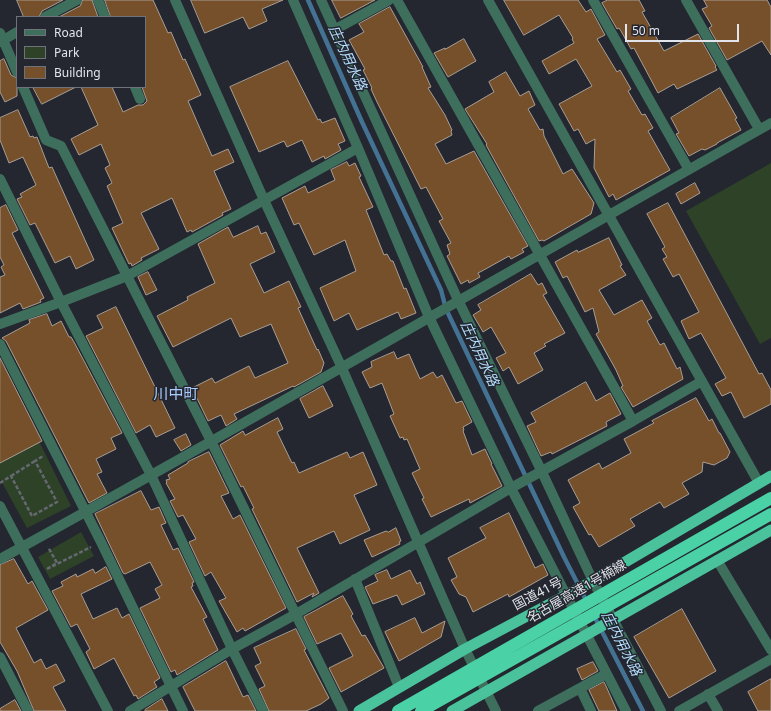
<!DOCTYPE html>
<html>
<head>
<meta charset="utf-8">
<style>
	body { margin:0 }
	#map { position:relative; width:771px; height:711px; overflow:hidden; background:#242630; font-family:"Noto Sans",sans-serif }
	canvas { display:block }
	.legend { position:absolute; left:16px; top:16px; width:130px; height:72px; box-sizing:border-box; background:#242630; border:1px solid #70727b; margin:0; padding:5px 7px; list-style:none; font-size:12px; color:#e2e4eb }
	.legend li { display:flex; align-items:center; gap:8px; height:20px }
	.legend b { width:20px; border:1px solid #70727b }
	.scale { position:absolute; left:625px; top:24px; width:114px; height:18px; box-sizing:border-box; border:2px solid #e2e4eb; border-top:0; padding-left:5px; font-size:12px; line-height:14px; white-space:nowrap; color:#e2e4eb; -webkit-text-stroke:3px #242630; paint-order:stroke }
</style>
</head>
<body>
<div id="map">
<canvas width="771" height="711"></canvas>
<ul class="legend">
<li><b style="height:5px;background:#3e6e5c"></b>Road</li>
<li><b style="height:11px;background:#2d4227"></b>Park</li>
<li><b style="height:11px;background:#75502a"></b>Building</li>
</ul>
<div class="scale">50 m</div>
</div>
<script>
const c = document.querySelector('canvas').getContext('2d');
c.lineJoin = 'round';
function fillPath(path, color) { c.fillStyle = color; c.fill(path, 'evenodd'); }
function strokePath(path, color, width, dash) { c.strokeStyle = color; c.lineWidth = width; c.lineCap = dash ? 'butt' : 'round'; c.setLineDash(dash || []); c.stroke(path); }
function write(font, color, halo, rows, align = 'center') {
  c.font = font + ' "Noto Sans","Noto Sans JP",sans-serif'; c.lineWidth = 3; c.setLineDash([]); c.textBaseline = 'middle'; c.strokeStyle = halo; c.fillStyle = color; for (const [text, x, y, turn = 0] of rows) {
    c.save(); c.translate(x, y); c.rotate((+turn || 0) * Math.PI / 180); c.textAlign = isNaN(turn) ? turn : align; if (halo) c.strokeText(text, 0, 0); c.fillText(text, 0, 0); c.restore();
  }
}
fillPath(new Path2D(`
	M771,163v175l-11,6 -74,-133z
	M39,441l32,65 -44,22 -27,-49v-16z
	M81,532l13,24 -44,23 -12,-22z`), '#2d4227');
strokePath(new Path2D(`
	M308,0l54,122 79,168 5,19 118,248 23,45
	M593,614l50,97`), '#437293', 4.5);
const building = new Path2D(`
	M17,0h46l-21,11 -3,6h-15z
	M83,0h9l6,17h-39l21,-11z
	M105,0h48l15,33 3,-1 12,28 2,-1 16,36 -13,6 24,55 16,-7 6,13 -20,9 17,38 -9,4 1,2 -31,17 -1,-2 -4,2 -15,-34 -31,15 18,36 -18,9 1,2 -10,6 -1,-3 -2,1 -17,-36 11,-5 -16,-37 5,-3 -7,-15 5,-3 -9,-21 -22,11 -8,-16 27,-14 -17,-38h31l11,25 15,-7h5l4,-4 -5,-14h3v-70h-34z
	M191,0h92l-21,9 5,12 -18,8 -6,-12 -38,16z
	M332,0h43l-34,18z
	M504,0h74l8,12 5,-3 14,26 -8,4 20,33 3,-2 11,19 -3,2 14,24 3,-1 8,14 -5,3 22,39 -54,30 -3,-6 -4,3 -15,-29 1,-29 -9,5 -8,-15 -4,2 -15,-27 33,-18 -16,-27 -27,15 -7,-13 32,-18 -2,-4 1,-1 -14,-23 -35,20z
	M608,0h31l6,11 -3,1 22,39 34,-17 18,32 -1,1 2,3 -40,19 -3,-5 -16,9 -24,-45 -3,1 -10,-18 -2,-3 -2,1 -15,-26z
	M704,0h63l4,7v48l-9,-14 -35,19 -18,-32 3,-2 -10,-17 5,-2z
	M390,7l33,60h-1l9,20 -3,1 17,27 7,15 -1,1 1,4 -17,9 11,20 28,-13 54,95 -6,3 2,3 -13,7 -2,-3 -27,15 -4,2 2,4 -11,6 -1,-3 -7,4 -14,-28 3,-2 -3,-9 4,-2 -12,-22 4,-2 -17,-32 -5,2 -44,-87 -6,-13 1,-1 -9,-18 2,-1 -16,-29 15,-8 -5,-8z
	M464,39l12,22 -28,16 -14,-24 11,-5v1z
	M4,59l7,16 6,3v18l-12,6 -5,-10v-31z
	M288,61l30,59 2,-1 2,4 13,-5 10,23 -7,3 3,6 -16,9 -1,-3 -12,6 -10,-22 -15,7 -3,-6 -25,11 -29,-65z
	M506,72l14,24 9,-5 6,14 -7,4 12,21 3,-1 1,7 19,38 9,-5 22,34 -3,11 -47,27 -2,-1 -3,1 -53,-96 1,-1 -22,-35 29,-17 -5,-10z
	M33,87h43l-34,17z
	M720,88l17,30 -2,1 6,11 -24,13v1l-12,6 -3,-1 -13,7 -13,-22 3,-1 -8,-15z
	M18,110l12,27 3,-1 1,2 3,-1 12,31 3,-1 42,93 -18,9 -6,-13 -15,7 -20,-40 -5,2 -13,-26 5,-2 -2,-3 16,-9 -13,-28 -14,6 -9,-23v-22z
	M347,162l2,4 6,-3 6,13 -2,1 14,30 -7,3 18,45 3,-1 4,7h2l11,28 2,-1 10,25 -15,6 -3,-7 -41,18 -8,-17 -15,8 -14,-33 36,-17 -11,-31 -31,15 -15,-32 -5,2 -12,-27 23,-12 3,7 27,-13 -4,-10z
	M695,183l5,10 -19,11 -5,-10z
	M668,203l91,171 3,-1 9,17v14l-27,14 -13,-26 -9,4 -7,-12 11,-6 -25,-45 -12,6 -8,-18 18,-9 -20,-38 -6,3 -10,-18 4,-2 -5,-8 3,-2 -18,-33z
	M6,205l12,25 -6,3 32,65 -4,2 1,2 -18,7 -3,-6 -20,10v-36l5,-2 -4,-8 3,-2 -4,-8v-49z
	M258,226l3,8 5,-2 9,20 -25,12 14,29 25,-12 12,26 -3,1 19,42 1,-1 6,14 -3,9 -27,15 -1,-1 -59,28 3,5 -11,7 -5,-11 -13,6 -16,-33 20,-10 3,5 34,-17 6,12 33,-15 -17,-39 -31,13 -9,-19 -58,29 -16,-31 31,-16 -1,-3 28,-14 -17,-39 30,-17 5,10z
	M609,238l13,27 -2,1 6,9 -27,15 15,25 28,-15 10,18 -5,3 13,24 4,-2 13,26 3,-2 3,12 -50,28 -12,-20 2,-1 -7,-16 -20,-36 3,-2 -6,-24 -8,4 -18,-36 -4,2 -8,-16 22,-12 1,2z
	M148,272l9,18 -11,5 -8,-18z
	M531,274l7,11 4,-2 5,10 -4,2 22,38 -21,11 2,2 -12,7 9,17 -25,14 -9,-17 -6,4 -7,-13 10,-5 -15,-26 -8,5 -10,-17 8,-5 -3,-5z
	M116,307l59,121 -19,9 -6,-12 -14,8 -50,-97 17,-8 -6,-12z
	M47,314l5,12 9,-5 8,16h2l3,5 48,91 -11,5 5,11 -20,10 6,13 -5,2 10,19 -18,10 -83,-162 -4,-3 28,-15 -1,-3z
	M394,352l3,7 12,-5 11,25 13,-7 4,6 5,-3 14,28 6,-2 10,21 -9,5 1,3 -1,1 9,24 13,-6 7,15h-1l11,22 -32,17 -1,-4 -38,18 -9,-18 2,-1 -12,-25 8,-4 -13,-30 -3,1 -1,-3 -3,1 -10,-22 4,-2 -12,-31 -12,5 -8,-16 10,-5 -1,-5z
	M0,358l42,83 -42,22z
	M586,382l10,19 14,-8 11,21 -15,8 1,4 -55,28 -1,-2 -10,4 -14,-30 9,-4 -5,-9z
	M323,386l10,20 -24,12 -9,-19z
	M696,398l13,23 3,-2 7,14h1l10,19 -3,6 -13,7 -11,-3 -1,10 -20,11 7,11 -25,14 -4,-6 -30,17 5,7 -36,21 -8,-13 -2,1 -16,-28 7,-4 -12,-23 31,-17 3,6 29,-16 -7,-14 30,-16 -2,-2z
	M278,418l5,11 -6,3 15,31 2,-1 5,11 48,-21 3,6 13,-6 14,33 -23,10 16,35 -30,14 -6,-13 -37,17 22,45 -7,4 2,-4 -17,9 -45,-93 2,-1 -11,-22 -2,1 -21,-42 23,-14 2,4z
	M186,434l5,11 -10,6 -7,-11z
	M209,452l20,41 -8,3 12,23 7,-4 46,93 -41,23 -2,-3 -6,4 -18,-31 7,-3 -15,-26 -6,4 -16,-34 7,-3 -13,-24 -5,2 -8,-16 5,-2 -9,-16 1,-1 -1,-2 4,-1 -2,-4 20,-12v-1z
	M141,491l10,19 8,-3 7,16 -5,2 12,25 5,-2 16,34 -2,1 1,3 -2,1 16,30 -4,2 15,31 -41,25 -2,-5 -4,2 -31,-64 20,-10 -5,-9 7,-4 -12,-23 -25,12 -2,-1 -28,-59z
	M509,513l26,55 8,-4 5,11 -39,22 -1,-3 -35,18 -7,-15 -7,-3 -8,-14 6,-3 -9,-19 38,-20 -6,-10z
	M396,528l5,13 -2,1 1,2 -28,13 -8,-17 22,-9 2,1z
	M14,559l14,25 4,-3 16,29 -32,18 18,35 7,-4 5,10 10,-5 9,17 -12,6 13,24h-32l-17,-40 -17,-29v-77z
	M106,567l6,12 -31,15 12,25 24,-11 5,10 7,-4 31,64 -6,4 3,5 -19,12 -2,-4 -2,1 -20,-38 -20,11 -8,-17 4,-3 -13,-25 -6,3 -19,-36 11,-5 -2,-4 15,-8 1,3 16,-8 2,4z
	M387,570l4,9 19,-9 7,14 3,-2 5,12 -23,11 -5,-10 -24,9 -8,-17 13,-6 -3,-6z
	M343,596l10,18 -2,2 11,20 3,-1 19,33 -43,24 -12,-24 24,-12 -12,-23 -24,11 -13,-27z
	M682,609l34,62 -47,27 -35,-61z
	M415,618l7,15 23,-12 -4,16 -42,24 -14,-29z
	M296,629l10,20 -2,1 25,48 -8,6 -15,7h-37l-10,-22 6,-3 -10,-20 6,-3 -7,-15z
	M226,661l17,36 5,-2 8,16h-61l-12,-24z
	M593,662l5,9 -16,9 -5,-11z
	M771,679v32h-13l-10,-19z
	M604,682l2,4 11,25h-18l-10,-21z
	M162,699l6,12h-23v-1z
	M15,700l6,11h-21v-2z`);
fillPath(building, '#75502a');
strokePath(building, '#a99e94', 1);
strokePath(new Path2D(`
	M11,476l24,-15
	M0,483l11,-7 21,40 25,-14 -22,-41 8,-5
	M47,569l10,-6 -9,-16
	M47,569l44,-22`), '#666871', 2.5, [4, 2]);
strokePath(new Path2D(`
	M98,0l7,17
	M293,0l65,148 71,169 82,171 115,223
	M321,0l137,300 84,172 51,109 68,130
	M397,0l236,421
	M488,0l271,483
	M593,0l95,168
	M686,0l73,129
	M45,17l32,-17
	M334,30l55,-30
	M0,33l17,39
	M0,42l17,-10
	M23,87l23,53 15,6 150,295 132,270
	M135,87l5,12
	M0,179l61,123 90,173 81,174 31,62
	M0,324l61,-22 66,-26 231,-128
	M0,344l101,198 82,169
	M0,506l108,205
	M0,559c259,-142 514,-291 771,-436
	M717,560l54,90
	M355,579l44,108
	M0,657l28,54
	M580,688l11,23
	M708,694l10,17
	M130,711l102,-62 64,-35 215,-126 122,-67 69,-40
	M538,711l68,-37
	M679,711l92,-52`), '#3e6e5c', 10);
strokePath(new Path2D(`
	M175,0l89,200 78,168 123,281 31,62`), '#3e6e5c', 10);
strokePath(new Path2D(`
	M359,711l106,-62 128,-68 178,-105
	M452,711l319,-181`), '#4ac39c', 11);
strokePath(new Path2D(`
	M398,711l373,-213
	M421,711l350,-197`), '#4ad1a6', 12);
write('13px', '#e2e4eb', '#242630', [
	["名古屋高速1号楠線",577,592,-30],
	["国道41号",538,594,-28]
]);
write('italic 14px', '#b4dffe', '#242630', [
	["庄内用水路",347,58,65],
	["庄内用水路",479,354,65],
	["庄内用水路",621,644,63]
]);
write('15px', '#a9cbfe', '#242630', [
	["川中町",176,395]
]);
</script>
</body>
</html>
